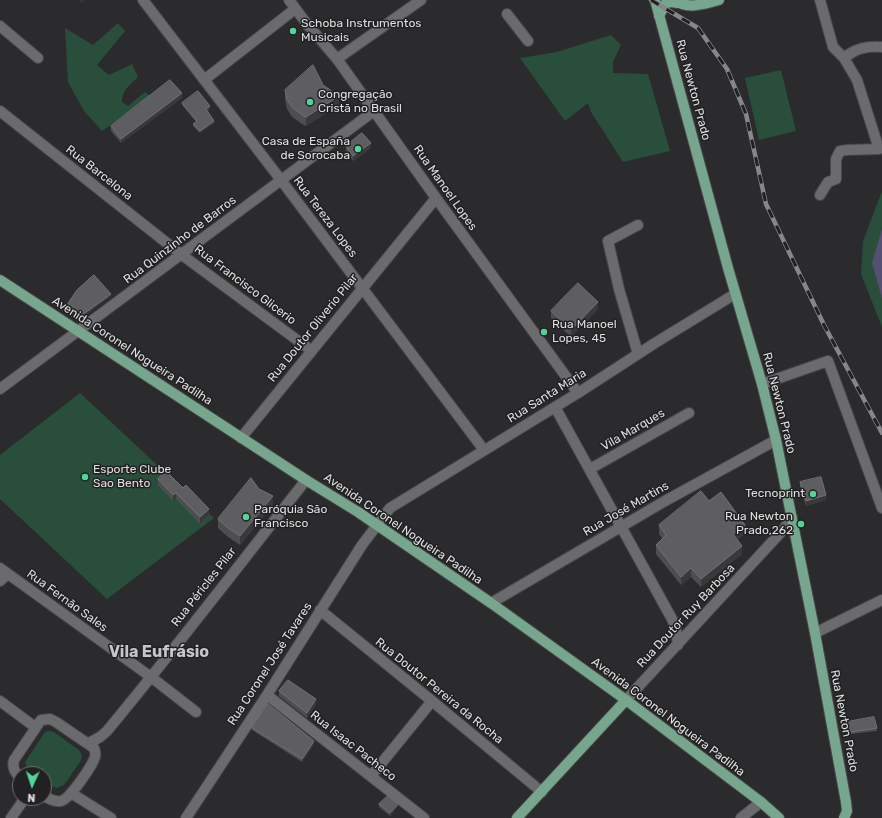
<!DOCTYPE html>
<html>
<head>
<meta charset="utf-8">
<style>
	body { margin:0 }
	#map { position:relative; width:882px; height:818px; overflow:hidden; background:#2b2b2d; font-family:Rubik,sans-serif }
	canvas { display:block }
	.north { position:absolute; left:12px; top:766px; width:40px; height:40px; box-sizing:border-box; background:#212123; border:1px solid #6d6d6f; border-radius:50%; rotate:183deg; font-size:11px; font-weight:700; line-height:16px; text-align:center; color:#dfdfe0 }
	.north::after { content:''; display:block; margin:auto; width:14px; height:18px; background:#52d397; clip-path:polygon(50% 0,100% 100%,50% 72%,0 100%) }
</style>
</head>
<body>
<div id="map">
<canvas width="882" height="818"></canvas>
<div class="north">N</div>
</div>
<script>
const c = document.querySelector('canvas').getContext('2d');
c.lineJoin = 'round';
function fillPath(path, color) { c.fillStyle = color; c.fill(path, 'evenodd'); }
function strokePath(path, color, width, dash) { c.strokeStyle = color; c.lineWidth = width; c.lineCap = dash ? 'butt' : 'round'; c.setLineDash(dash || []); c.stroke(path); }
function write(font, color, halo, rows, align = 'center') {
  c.font = font + ' Rubik,sans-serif'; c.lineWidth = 3; c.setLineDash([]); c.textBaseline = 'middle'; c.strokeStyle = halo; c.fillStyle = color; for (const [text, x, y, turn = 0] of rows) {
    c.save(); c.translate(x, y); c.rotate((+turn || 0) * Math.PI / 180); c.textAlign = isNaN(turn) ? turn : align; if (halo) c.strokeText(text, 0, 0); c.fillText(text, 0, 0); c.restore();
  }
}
fillPath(new Path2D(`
	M118,23l7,8 -28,34 12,10 23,-11 6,13c-7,7 -17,14 -16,25l6,4 17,-14 5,4 -48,35 -18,-20 -16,-29 -3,-54 28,17z
	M611,35l10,10 -8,17v11l35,1 22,77 -47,11 -32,-50 -3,-9 -23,18 -45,-63 37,-6z
	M781,70l15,61 -37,9 -14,-62z
	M882,191v136l-21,-53 2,-33z
	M80,393l134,125 -107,81 -107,-100v-44z
	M50,731l4,1 26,19 2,6 -2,5 -16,23 -7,3 -6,-2 -7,-5v-7c-9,0 -16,-2 -19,-12l20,-30z`), '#294e3b');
fillPath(new Path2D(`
	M882,229v69l-10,-35z`), '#564f74');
const minor = new Path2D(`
	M143,0l138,180 203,270
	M289,0l18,24 30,35 99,139 142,195
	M820,0l13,47 11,11 13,22 22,69
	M507,14l21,27
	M0,26l38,32
	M844,58c12,-10 23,-12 38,-11
	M337,59l84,-59
	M204,80l91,-71
	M0,111l182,144 130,96
	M820,195l8,-13 8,-3v-20l4,-8 7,-1 32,-1
	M638,225l-30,16 11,48 19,65
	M762,384l66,-23 54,147
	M0,389l374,-278
	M555,407l117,212 4,10 2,16
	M241,438l195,-240
	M590,469l99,-56
	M0,568l151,109 45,35
	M0,581l8,-7
	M491,603l174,-102 111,-61
	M320,610l112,91 110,91
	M815,633l67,-33
	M267,695l157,123
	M626,700l157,-170 9,-13
	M0,701l35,26
	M89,743l11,-6 7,-6c68,-82 133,-167 199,-251
	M371,776l61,-75
	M20,777c-6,-5 -8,-10 -6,-17l27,-40 9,-1 6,3 38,26c1,3 2,5 1,9 -3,9 -25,42 -34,44 -6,1 -12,-2 -17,-5
	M71,793l40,25
	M11,818l14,-20
	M186,818l81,-123 95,-150 28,-37 188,-115 77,-50 80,-49
	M741,818l20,-16`);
const major = new Path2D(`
	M655,0l73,268 34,116 14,56 39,193 31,169 1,9 -3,7
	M674,0c15,10 29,4 45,0
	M659,16l7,-13 5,-1 7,1
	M0,280l306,200 52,32 133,91 135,97 135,102 18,16
	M517,818l109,-118`);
strokePath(minor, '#48484a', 12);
strokePath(major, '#48484a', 12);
strokePath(minor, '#6b6a6d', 10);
strokePath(major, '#76a68d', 10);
const rail = new Path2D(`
	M651,0l47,28 29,41 19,45 20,90 58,121 58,108`);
strokePath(rail, '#878789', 4.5);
strokePath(rail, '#212123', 3, [9]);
fillPath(new Path2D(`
	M323,85l16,20 -33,21 -4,-2 -10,-7 -5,-8 -2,-10v-9z
	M182,98l-61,45 -10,-12v-5z
	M182,103l28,6 -3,2 7,12 -14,10 -7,-7v-2l3,-2 -14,-17z
	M346,146l25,2 -18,13 -7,-10z
	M111,296l-33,25 -14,-9v-3z
	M598,309l-27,28 -20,-19v-7z
	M158,479l25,9 26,27 -9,9 -24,-25 -3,2 -15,-16z
	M800,482l26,18 -20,6 -6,-20z
	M709,501l36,33 -8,5 5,15 -41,33 -10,-10 -10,8 -25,-31v-9l7,-6 -4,-5v-9z
	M273,505l-33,40 -12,-8 -10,-9v-9z
	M279,691l37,13 -9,14 -28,-22z
	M847,722l30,6v3l-26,3 -4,-10z
	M252,728l62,16 -12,18 -50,-32z
	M379,804l19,2 -8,10 -11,-9z`), '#4e4e51');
fillPath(new Path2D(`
	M81,0h4l-5,3v-2z
	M182,93v5l-61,45v-4z
	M339,96v9l-33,21v-9z
	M210,106v3l-4,3v-3z
	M214,121v2l-14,10v-2z
	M371,143v5l-18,13v-5z
	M111,294v2l-33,25v-3z
	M598,302v7l-27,28v-7z
	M176,493v6l-3,2v-6z
	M826,495v5l-20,6v-5z
	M273,496v9l-33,40v-9z
	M209,509v6l-9,9v-7z
	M745,525v9l-12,9v-9z
	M742,546v8l-41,33v-8z
	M691,568v9l-10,8v-8z
	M316,699v5l-9,14v-5z
	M314,741v3l-12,18v-3z
	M398,804v2l-8,10v-3z`), '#39393c');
const building = new Path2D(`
	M313,65l10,20 16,11 -33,21 -4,-2 -10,-8 -5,-8 -2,-9z
	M170,80l12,13 -61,46 -10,-13z
	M198,91l12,15 -4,3 8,12 -14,10 -7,-7 4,-3 -15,-18z
	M362,133l9,10 -18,13 -7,-10z
	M94,275l17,19 -33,24 -14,-9 13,-19z
	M578,283l20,19 -27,28 -20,-19z
	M166,471l17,17 3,-3 23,24 -9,8 -24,-24 -3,2 -15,-16z
	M821,477l5,18 -20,6 -6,-19z
	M251,478l8,11 14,7 -33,40 -12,-8 -10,-9z
	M701,491l8,10 12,-9 24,33 -12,9 9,12 -41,33 -10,-11 -10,9 -25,-32 10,-10 -7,-10z
	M288,680l28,19 -9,14 -28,-22z
	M268,704l46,37 -12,18 -50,-31z
	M874,717l3,11 -26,4 -4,-10z
	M388,796l10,8 -8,9 -11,-9z`);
fillPath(building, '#5e5e60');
strokePath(building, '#727274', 1);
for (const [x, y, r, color] of [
	[293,31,4,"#52d397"],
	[310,102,4,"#52d397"],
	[358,149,4,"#52d397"],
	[544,332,4,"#52d397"],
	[85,477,4,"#52d397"],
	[813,494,4,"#52d397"],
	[246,517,4,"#52d397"],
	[801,524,4,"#52d397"]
]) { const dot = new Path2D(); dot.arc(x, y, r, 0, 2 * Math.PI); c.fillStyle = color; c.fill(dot); strokePath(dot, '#212123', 1.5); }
write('12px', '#dfdfe0', '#212123', [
	["Schoba Instrumentos",301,24],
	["Musicais",301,38],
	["Congregação",318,95],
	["Cristã no Brasil",318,109],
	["Casa de España",350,142,"right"],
	["de Sorocaba",350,156,"right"],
	["Rua Manoel",552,325],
	["Lopes, 45",552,339],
	["Esporte Clube",93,470],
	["Sao Bento",93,484],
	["Tecnoprint",805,494,"right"],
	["Paróquia São",254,510],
	["Francisco",254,524],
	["Rua Newton",793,517,"right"],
	["Prado,262",793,531,"right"]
], 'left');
write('12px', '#dfdfe0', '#212123', [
	["Rua Newton Prado",693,90,75],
	["Rua Barcelona",99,173,38],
	["Rua Manoel Lopes",445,188,55],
	["Rua Tereza Lopes",325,217,53],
	["Rua Quinzinho de Barros",180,240,-37],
	["Rua Francisco Glicerio",245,285,37],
	["Rua Doutor Oliverio Pilar",313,328,-51],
	["Avenida Coronel Nogueira Padilha",132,351,33],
	["Rua Santa Maria",547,396,-32],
	["Rua Newton Prado",779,403,76],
	["Vila Marques",633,430,-30],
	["Rua José Martins",626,509,-30],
	["Avenida Coronel Nogueira Padilha",403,529,34],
	["Rua Péricles Pilar",204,587,-52],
	["Rua Fernão Sales",67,601,36],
	["Rua Doutor Ruy Barbosa",686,616,-47],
	["Rua Coronel José Tavares",270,664,-57],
	["Rua Doutor Pereira da Rocha",439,691,39],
	["Avenida Coronel Nogueira Padilha",668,717,37],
	["Rua Newton Prado",844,721,79],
	["Rua Isaac Pacheco",353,746,38]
]);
write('bold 16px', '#c6c5c8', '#212123', [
	["Vila Eufrásio",159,652]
]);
</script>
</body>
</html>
